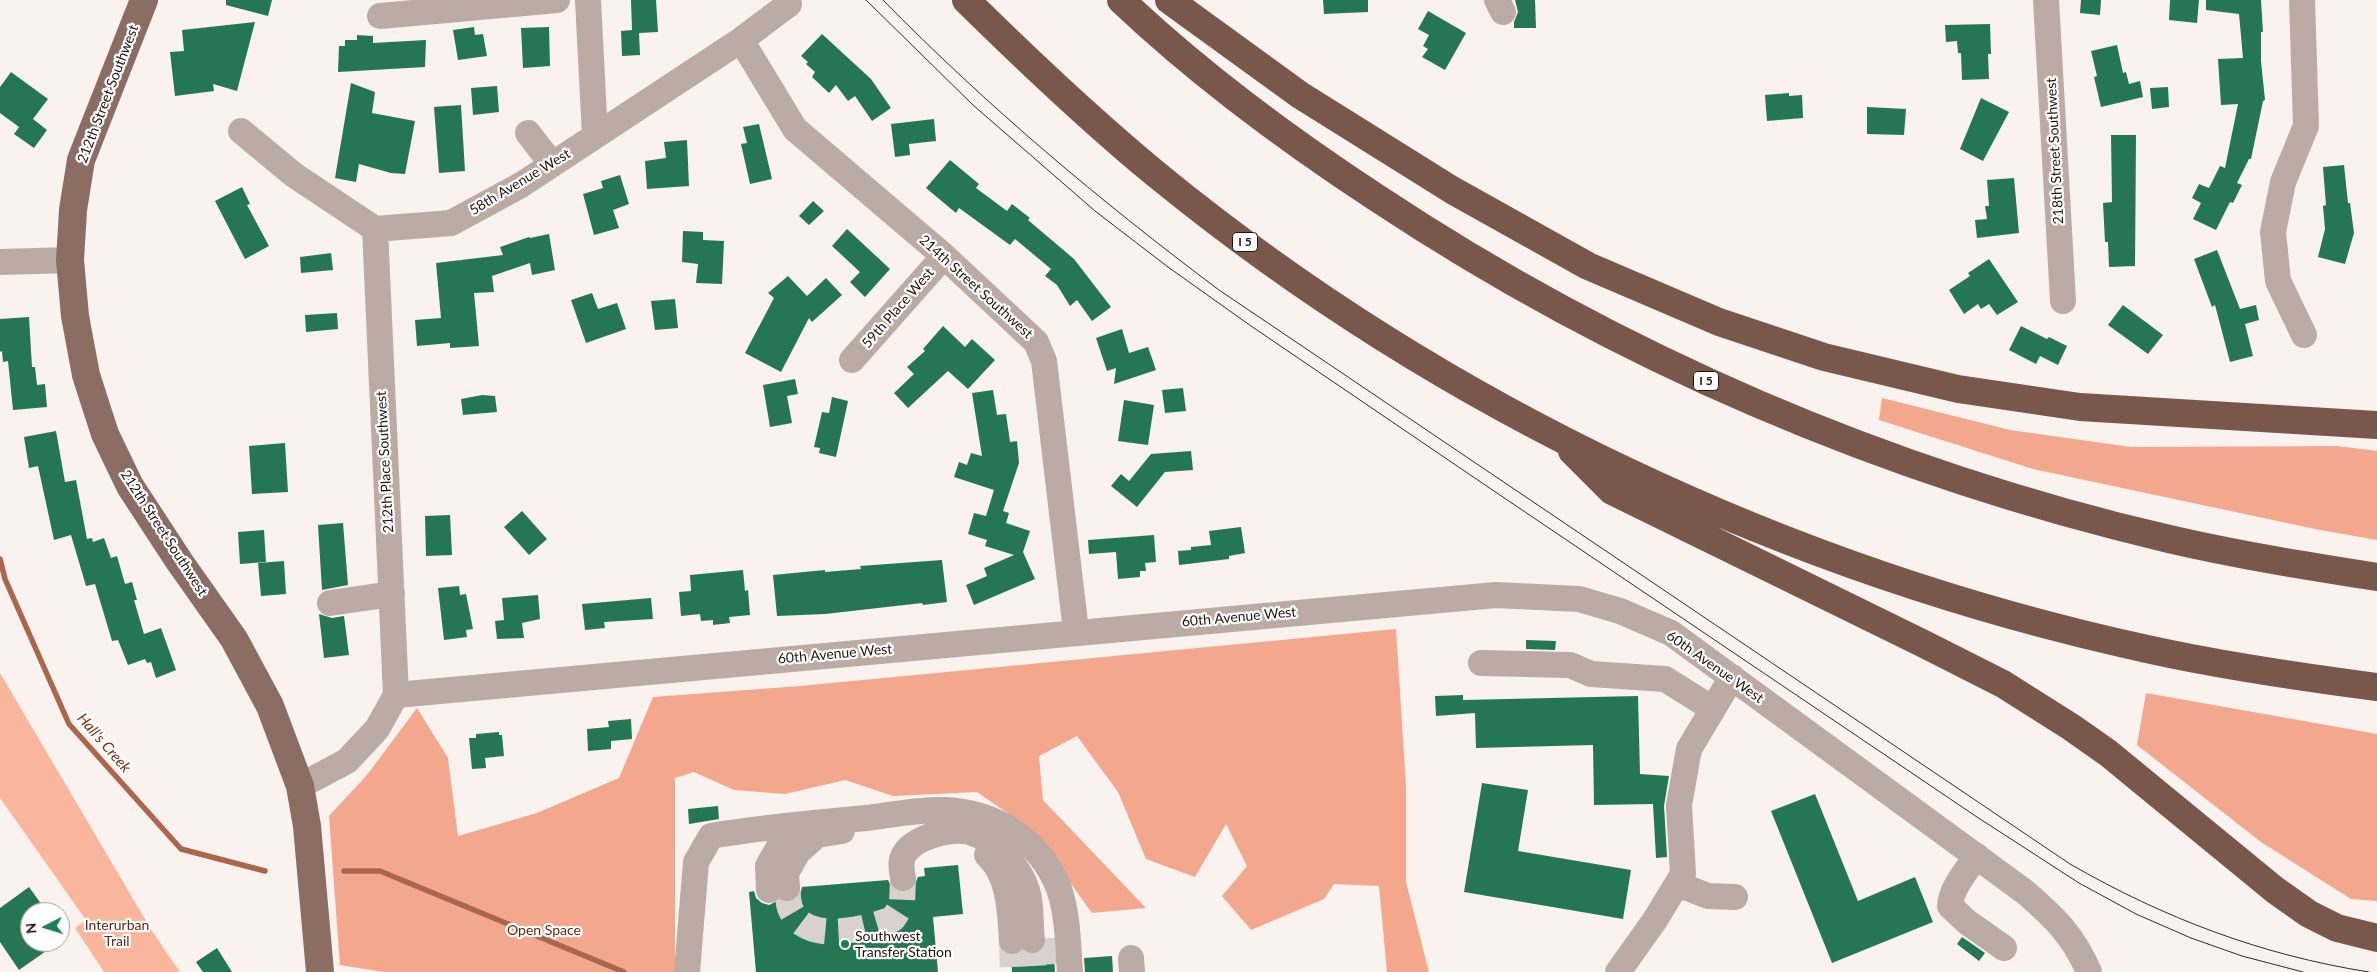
<!DOCTYPE html>
<html>
<head>
<meta charset="utf-8">
<style>
	body { margin:0 }
	#map { position:relative; width:2377px; height:972px; overflow:hidden; background:#faf2ef; font-family:Lato,sans-serif }
	canvas { display:block }
	.north { position:absolute; left:20px; top:902px; width:50px; height:50px; box-sizing:border-box; background:#fff; border:1px solid #a6a19f; border-radius:50%; rotate:265deg; font-size:14px; font-weight:700; line-height:20px; text-align:center; color:#20130e }
	.north::after { content:''; display:block; margin:auto; width:18px; height:22px; background:#1b7e56; clip-path:polygon(50% 0,100% 100%,50% 72%,0 100%) }
</style>
</head>
<body>
<div id="map">
<canvas width="2377" height="972"></canvas>
<div class="north">N</div>
</div>
<script>
const c = document.querySelector('canvas').getContext('2d');
c.lineJoin = 'round';
function fillPath(path, color) { c.fillStyle = color; c.fill(path, 'evenodd'); }
function strokePath(path, color, width, dash) { c.strokeStyle = color; c.lineWidth = width; c.lineCap = dash ? 'butt' : 'round'; c.setLineDash(dash || []); c.stroke(path); }
function write(font, color, halo, rows, align = 'center') {
  c.font = font + ' Lato,sans-serif'; c.lineWidth = 4.5; c.setLineDash([]); c.textBaseline = 'middle'; c.strokeStyle = halo; c.fillStyle = color; for (const [text, x, y, turn = 0] of rows) {
    c.save(); c.translate(x, y); c.rotate((+turn || 0) * Math.PI / 180); c.textAlign = isNaN(turn) ? turn : align; if (halo) c.strokeText(text, 0, 0); c.fillText(text, 0, 0); c.restore();
  }
}
fillPath(new Path2D(`
	M0,673l152,258 28,41h-76l-29,-44 11,-8 -86,-122z`), '#fab69d');
fillPath(new Path2D(`
	M1882,398l128,32 121,17 207,-1 39,5v89l-57,-10 -287,-61 -154,-49z
	M1396,629l10,156v97l23,90h-42l-8,-86 -45,-2 -10,15 -73,31 -29,-34 25,-30 -21,-42 -31,53 -49,-18 -28,-67 -41,-56 -38,20 4,44 103,108 -54,5 -60,-83 -55,-38 -84,4 -48,-16 -60,14 -51,-4 -40,-18 -19,6v194h-291l-44,-7 -11,-149 38,-41 50,-67 31,50 10,78 79,-23 82,-35 34,-81 147,-11z
	M2146,693l231,41v167l-26,-2 -90,-57 -124,-97z`), '#f3a88d');
strokePath(new Path2D(`
	M0,559l5,20 64,145 112,125 84,22
	M344,871h36l244,101`), '#ab674e', 5.5);
fillPath(new Path2D(`
	M226,0h46l-4,16 -42,-11z
	M631,0h25l2,32 -19,1 1,22 -18,1 -1,-25 11,-1z
	M1323,0h45v12l-44,2z
	M1515,0h20l1,28h-22v-6l4,-10z
	M2081,0h20l-1,15 -20,-2z
	M2170,0h29l-2,23 -28,-3z
	M2206,0h55l2,32h-2v29l4,39 -2,1 -12,58h-2l-12,24 5,2 -9,18 -3,-1 -14,28 -23,-11 8,-16 -9,-5 7,-14 10,4 11,-22 5,2 13,-64 -17,1 -3,-46 25,-1 -4,-44 -33,-4z
	M1428,11l38,22 -21,37 -23,-13 6,-8 -5,-3 6,-11 -11,-6z
	M255,22l-18,69 -24,-7 1,7 -39,5 -5,-44 14,-1 -2,-21z
	M1990,24l1,30h-3l1,25 -27,1 -1,-27h-3l-1,-12 -11,1 -1,-17z
	M474,27l1,8 8,-1 4,22 -29,4 -5,-30z
	M549,27l1,39 -27,2 -2,-40z
	M822,34l49,45 20,29 -19,13 -17,-25 -7,5 -12,-16 -7,8 -17,-16 3,-5 -9,-8 2,-2 -7,-6z
	M357,35l16,1v7l53,-3 -1,27 -87,5 1,-26h6v-6h12z
	M2117,45l6,28 3,-1 3,12 11,-3 3,16 -42,10 -7,-30 3,-1 -6,-25z
	M11,72l37,27 -15,20 14,11 -13,18 -20,-14 5,-7 -19,-14v-26z
	M351,83l24,9 -3,21 43,8 -10,53 -14,-1 -32,-9 -3,18 -21,-4z
	M497,86l2,26 -26,3 -2,-27z
	M2168,87l1,20 -17,2 -2,-21z
	M1789,93v3l13,-1 1,23 -36,3 -2,-26z
	M1981,98l28,14 -26,49 -23,-12z
	M461,105l4,66 -26,2 -5,-66z
	M1867,107l39,2 -2,26 -37,-1z
	M934,119l2,22 -27,3 1,11 -15,2 -4,-33z
	M759,124l13,55 -22,5 -9,-40 6,-1 -4,-16z
	M2111,135h25l-1,131 -26,1 -1,-25h-3l-2,-39 9,-1z
	M687,140l2,46 -42,3 -2,-28 21,-3 -2,-16z
	M950,160l29,24 -3,4 31,23 5,-7 18,14 -2,2 46,39 37,48 -19,14 -15,-21 -7,6 -13,-21 -12,-9 6,-7 -36,-30 -5,6 -51,-37 -3,5 -30,-25z
	M2344,165l4,38h2l4,30 -9,31 -27,-7 7,-28 -2,-23 3,-1 -3,-38z
	M620,175l9,29 -16,6 6,18 -25,7 -11,-41 20,-6 -2,-7z
	M2014,178l5,55 -42,5 -2,-18 12,-1 -2,-13h4l-2,-26z
	M242,187l8,17 -3,1 22,41 -24,13 -30,-58z
	M813,201l11,10 -15,14 -10,-9z
	M847,229l43,40 -25,28 -15,-15 10,-10 -28,-26z
	M683,231l20,1v8l21,1 -2,43 -26,-1 2,-19 -16,-2z
	M549,234l6,36 -23,5 -2,-12 -38,13 2,16 -20,1 5,53 -29,2v-5l-33,3 -2,-26 26,-2 -5,-55 67,-8 -3,-8 29,-10 1,1z
	M2217,250l23,59 16,-4 3,15 -14,4 8,32 -23,6 -15,-57 -3,2 -18,-48z
	M331,253l2,17 -32,3 -1,-16z
	M1989,259l29,43 -21,13 -8,-11 -8,5 -3,-5 -14,10 -15,-24 21,-14 -2,-3z
	M788,276l19,20 19,-18 16,17 -30,27 -3,-4 -28,54 -36,-19 29,-55 -6,-5z
	M592,293l6,16 19,-6 9,26 -40,14 -15,-43z
	M675,299l3,29 -23,2 -4,-29z
	M2123,305l40,30 -15,19 -40,-29z
	M337,313l1,16 -32,3 -1,-17z
	M29,317l3,50h3l2,18 8,-1 2,23 -34,3 -5,-49 -5,1 -1,-11 -2,1v-33z
	M943,326l22,21 7,-8 23,21 -27,29 -20,-18 -40,37 -14,-15 20,-19 -7,-7 18,-16 -2,-2z
	M2021,326l26,13 2,-2 18,9 -9,19 -18,-9 -4,8 -27,-14z
	M1122,329l7,24 19,-6 8,23 -42,14 2,-16 -9,3 -11,-33z
	M795,379l3,15 -11,2 5,27 -22,4 -7,-42z
	M1183,388l3,23 -21,2 -3,-23z
	M993,390l4,25 9,-1 4,28 7,-1 2,22 -16,48 6,2 -3,10 24,8 -7,21 12,27 -61,26 -8,-20 21,-9 -3,-8 30,-13 -29,-9 2,-6 -19,-6 6,-21 12,3 8,-26 -40,-13 5,-15 8,3 4,-12 11,3 -10,-63z
	M482,395l13,1 2,16 -34,3 -2,-16z
	M832,397l16,4 -12,56 -17,-4 1,-5 -6,-1 8,-35 7,1z
	M1124,400l30,5 -6,40 -30,-4z
	M56,431l9,51 11,-2 11,59 5,-1 1,4 11,-4 7,20 6,-2 8,28 7,-2 5,18h-3l10,34 17,-6 15,42 -20,8 -5,-16 -4,1 -2,-4 -17,6 -10,-25 -6,1 -17,-57 -9,2 -15,-51 -17,5 -16,-74 -9,2 -5,-31z
	M285,443l3,49 -36,2 -3,-48z
	M1191,451l2,19 -28,2 -28,35 -26,-21 10,-12 8,7 22,-27z
	M522,511l25,28 -18,16 -25,-28z
	M450,515l2,40 -26,1 -1,-40z
	M343,523l5,62 -26,5 -4,-65z
	M1241,527l4,26 -16,3v3l-50,6 -1,-14 13,-1v-3l20,-2 -2,-14z
	M264,530l2,32 -26,2 -2,-32z
	M1154,535l2,27 -11,1 1,8h-6v6l-22,2 -2,-27 -27,2 -1,-14z
	M942,560l5,42 -24,3 -1,-2 -97,11 -48,2 -4,-41 52,-5v2l36,-3 -1,-3z
	M284,561l2,33 -25,2 -3,-33z
	M743,570l2,21 3,-1 2,25 -21,2 1,6 -17,2v-5l-12,1 -1,-7 -19,2 -2,-24 12,-1 -1,-16z
	M459,586l1,9 6,-1 7,35 -7,1 1,7 -23,3 -6,-52z
	M538,595l2,24 -18,4 2,15 -27,1 -2,-18 9,-1 -2,-22z
	M651,598l2,21 -49,3 1,6 -20,2 -3,-26z
	M319,614l13,4 12,-2 5,39 -25,3z
	M1526,640l30,1 -1,9 -29,-1z
	M1463,695v5l175,-4 2,78 29,2 -5,30 3,51 -11,1 -3,-54 -59,1 -1,-60 -117,3 -1,-35 -39,3 -1,-20z
	M631,719l1,20 -21,2v8l-23,2 -1,-22 22,-2 -1,-6z
	M499,732v3h3l2,21 -19,2 1,10 -14,1 -3,-31h7v-4z
	M1482,783l46,7 -10,61 113,19 -8,49 -159,-27z
	M1815,794l43,107 57,-24 18,45 -101,41 -61,-152z
	M718,806l1,13 -30,5 -1,-15z
	M958,865l5,49 -30,3 5,55h-182l-7,-80 5,-1 2,7 6,5 7,2 10,-5 9,3 7,-2 5,-6 2,-8 86,-7 4,8 6,4 7,1 8,-4 5,-12 7,-1 -1,-8z
	M29,887l18,25h-17v30h29l-40,28 -19,-28v-34z
	M1962,937l23,16 -6,8 -22,-17z
	M1047,940h6l2,32h-43l-1,-16 12,-5 10,4 7,-3 5,-5z
	M217,948l15,24h-29l-7,-10z
	M1112,956l1,16h-28l-1,-14z`), '#257754');
strokePath(new Path2D(`
	M787,888c1,6 1,14 3,20 15,38 76,21 103,11l9,-14 1,-27
	M1053,938l2,34
	M1032,940l2,32
	M1012,941l1,31`), '#d9d1cd', 26, [26, 13]);
strokePath(new Path2D(`
	M588,0l7,136
	M1497,0l6,12
	M2046,0l17,301
	M2302,0l4,126 -23,56 -10,50 5,49 26,54
	M380,16l177,-16
	M741,40l54,89 149,127 92,86 8,19 32,270
	M241,131l53,44 81,54 76,-6 70,-38 220,-145 48,-36
	M528,133l24,31
	M375,229l21,466
	M0,262l70,-2
	M852,360l92,-104
	M330,603l62,-9
	M1481,663l89,2 21,9 74,5 48,30
	M300,786l47,-25 30,-32 19,-34 1100,-100 83,4 41,12 51,22 354,259c30,26 48,43 64,80
	M987,855c23,21 23,57 25,86
	M1977,856c-10,14 -26,32 -27,50l17,16 37,26
	M903,878c-1,-5 -2,-14 -1,-19 7,-21 48,-32 67,-27 24,6 51,35 58,58 5,15 3,35 5,50
	M1677,884l31,12 27,1
	M787,888l-1,-15 12,-21 19,-17 25,-4
	M769,890l-1,-24 12,-21 23,-21
	M1131,958l1,14
	M687,972l9,-110 15,-26c51,-9 103,-13 155,-18 25,-3 53,-9 79,-8 51,2 96,31 114,79 9,25 9,57 11,83
	M1618,972l37,-52 28,-46 -4,-69 10,-56 43,-72`), '#bcaba4', 26);
strokePath(new Path2D(`
	M144,0l-63,160 -8,50 -3,50 5,56 11,59 19,59 25,52 49,75 55,78 36,67 30,80 7,40 13,146`), '#8b6d63', 28);
strokePath(new Path2D(`
	M966,0c63,62 127,123 196,179 284,231 628,392 985,470 76,17 153,28 230,38
	M1121,0c78,74 166,139 256,198 241,160 510,275 792,341 69,16 138,27 208,38
	M1169,0l131,95 152,95 136,76 131,56 105,35 134,32 122,18 297,18
	M1572,451l40,40 312,153 79,40 68,43 37,26 167,137 34,24 28,14 40,10`), '#79574b', 28);
strokePath(new Path2D(`
	M866,0l107,105 122,106 73,56 83,59 240,163 486,328 102,66 57,31 55,24 51,18 61,16
	M883,0c105,107 216,200 336,290l851,574c94,54 191,91 299,108`), '#362925', 1);
for (const [x, y, r, color] of [
	[845,944,5,"#1b7e56"]
]) { const dot = new Path2D(); dot.arc(x, y, r, 0, 2 * Math.PI); c.fillStyle = color; c.fill(dot); strokePath(dot, '#fff', 2); }
for (const [x, y, w] of [
	[1245,242,25],
	[1706,381,25]
]) { const box = new Path2D(); box.roundRect(x - w / 2, y - 9.5, w, 19, 4); c.fillStyle = '#fff'; c.fill(box); strokePath(box, '#20130e', 1); }
write('bold 12px', '#20130e', null, [
	["I 5",1245,242],
	["I 5",1706,381]
]);
write('14px', '#20130e', '#fff', [
	["212th Street Southwest",108,94,-69],
	["218th Street Southwest",2055,151,-93],
	["58th Avenue West",520,182,-31],
	["214th Street Southwest",976,287,42],
	["59th Place West",898,308,-49],
	["212th Place Southwest",385,462,-93],
	["212th Street Southwest",164,533,57],
	["60th Avenue West",1239,617,-5],
	["60th Avenue West",835,654,-5],
	["60th Avenue West",1715,667,35]
]);
write('14px', '#612710', '#fff', [
	["Interurban",117,925],
	["Trail",117,941],
	["Open Space",544,930]
]);
write('14px', '#20130e', '#fff', [
	["Southwest",855,936],
	["Transfer Station",855,952]
], 'left');
write('italic 15px', '#7f2e0a', '#fff', [
	["Hall's Creek",104,743,49]
]);
</script>
</body>
</html>
